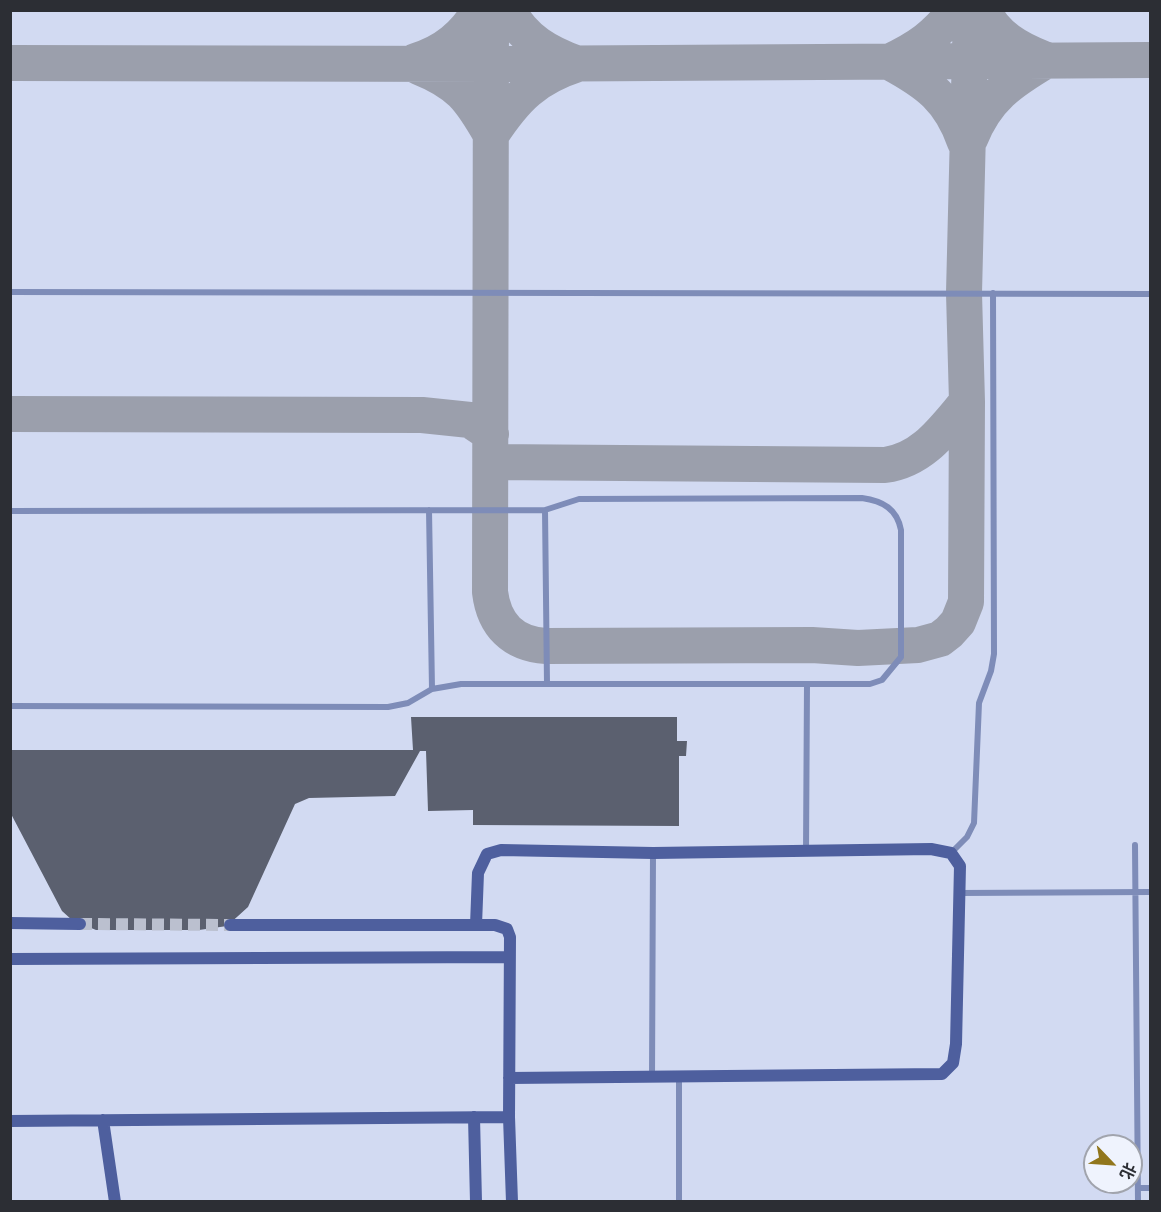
<!DOCTYPE html>
<html>
<head>
<meta charset="utf-8">
<style>
	body { margin:0 }
	#map { position:relative; width:1161px; height:1212px; overflow:hidden; background:#dfe5f6; font-family:"Zilla Slab","Noto Sans SC",serif }
	canvas { display:block }
	.frame { position:absolute; inset:0; border:12px solid #2c2e34; pointer-events:none }
	.north { position:absolute; left:1083px; top:1134px; width:60px; height:60px; box-sizing:border-box; background:#eff3fd; border:2px solid #a1a4ad; border-radius:50%; rotate:115deg; font-size:16px; font-weight:700; line-height:24px; text-align:center; color:#2c2e34 }
	.north::after { content:''; display:block; margin:auto; width:21px; height:27px; background:#91761c; clip-path:polygon(50% 0,100% 100%,50% 72%,0 100%) }
</style>
</head>
<body>
<div id="map">
<canvas width="1161" height="1212"></canvas>
<div class="frame"></div>
<div class="north">北</div>
</div>
<script>
const c = document.querySelector('canvas').getContext('2d');
c.lineJoin = 'round';
function fillPath(path, color) { c.fillStyle = color; c.fill(path, 'evenodd'); }
function strokePath(path, color, width, dash) { c.strokeStyle = color; c.lineWidth = width; c.lineCap = dash ? 'butt' : 'round'; c.setLineDash(dash || []); c.stroke(path); }
fillPath(new Path2D(`
	M11,11h1139v1190h-1139zM1095,1146h36v36h-36z`), '#d2daf2');
strokePath(new Path2D(`
	M491,10l-1,582c4,33 23,52 56,54l266,-1 46,3 60,-3 22,-6 9,-7 9,-10 8,-20 1,-200
	M956,10c-22,27 -36,37 -67,52 39,21 61,37 76,80
	M983,10c12,26 35,39 61,49
	M416,61c29,-9 48,-25 64,-51
	M10,63l481,1 659,-4
	M419,67c40,16 51,31 72,68 25,-38 44,-57 87,-71 -30,-11 -54,-24 -70,-54
	M970,139c16,-41 40,-57 77,-79
	M10,414l412,1 48,5 21,14
	M491,462l394,3c38,-5 59,-36 82,-63l-3,-109 7,-283`), '#9b9fac', 36);
fillPath(new Path2D(`
	M411,717h266v24h10l-1,15h-7v70l-206,-1v-15l-45,1 -2,-60h-6l-25,45 -86,2 -14,6 -47,103 -21,19 -28,4h-103l-24,-10 -10,-9 -52,-99v-62h403z`), '#5b606f');
strokePath(new Path2D(`
	M80,924l150,1`), '#bbc0cf', 12, [12, 6]);
strokePath(new Path2D(`
	M10,292l1140,2
	M429,510l3,179
	M545,510l2,174
	M10,511l535,-1 34,-11 283,-1c21,3 35,11 39,32v127l-19,23 -12,4h-409l-29,5 -24,14 -20,4 -378,-1
	M1135,845l3,357
	M806,852l1,-168
	M951,853l16,-16 7,-14 5,-120 12,-32 3,-17 -1,-361
	M960,893l190,-1
	M652,1077l1,-224
	M679,1077v125
	M1138,1188h12`), '#7e8cb8', 6);
strokePath(new Path2D(`
	M10,923l70,1
	M230,925h265l12,4 3,8 -1,180 3,85
	M476,925l2,-52 9,-19 14,-4 152,3 278,-4 20,4 9,13 -4,178 -3,19 -11,11 -433,4
	M10,959l499,-2
	M474,1117l2,85
	M103,1120l12,82
	M10,1121l499,-4`), '#4e5f9e', 12);
</script>
</body>
</html>
